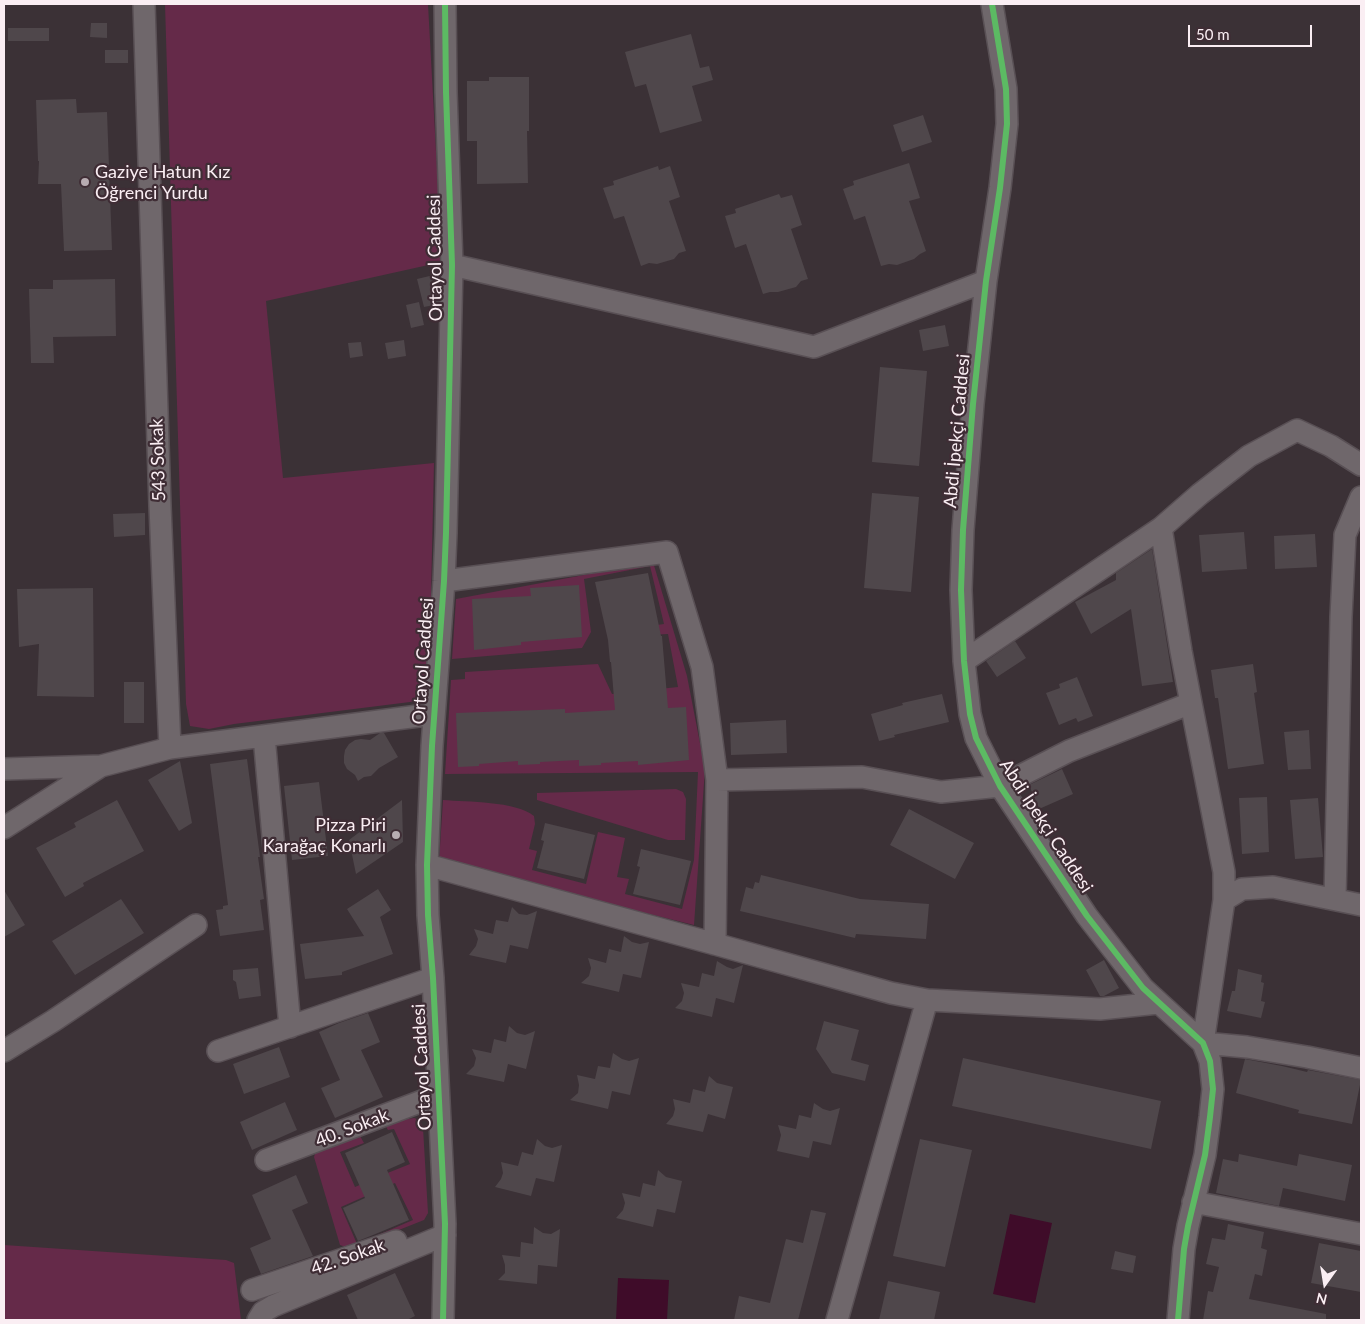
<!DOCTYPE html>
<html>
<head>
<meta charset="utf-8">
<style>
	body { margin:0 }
	#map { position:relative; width:1365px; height:1324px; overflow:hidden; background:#3b3136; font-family:Lato,sans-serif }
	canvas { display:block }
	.frame { position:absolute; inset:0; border:5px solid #faeef3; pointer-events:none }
	.north { position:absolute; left:1300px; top:1259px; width:50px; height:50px; -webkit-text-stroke:4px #3f2d35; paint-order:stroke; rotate:193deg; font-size:14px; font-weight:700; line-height:20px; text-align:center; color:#faeef3 }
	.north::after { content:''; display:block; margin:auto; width:18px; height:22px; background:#faeef3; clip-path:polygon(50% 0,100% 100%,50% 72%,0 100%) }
	.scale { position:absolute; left:1188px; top:25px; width:124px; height:22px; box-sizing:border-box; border:2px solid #faeef3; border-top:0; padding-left:6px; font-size:15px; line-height:18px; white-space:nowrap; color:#faeef3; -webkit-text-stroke:4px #3f2d35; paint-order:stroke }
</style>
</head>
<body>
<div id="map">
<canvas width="1365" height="1324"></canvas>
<div class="frame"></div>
<div class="north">N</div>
<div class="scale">50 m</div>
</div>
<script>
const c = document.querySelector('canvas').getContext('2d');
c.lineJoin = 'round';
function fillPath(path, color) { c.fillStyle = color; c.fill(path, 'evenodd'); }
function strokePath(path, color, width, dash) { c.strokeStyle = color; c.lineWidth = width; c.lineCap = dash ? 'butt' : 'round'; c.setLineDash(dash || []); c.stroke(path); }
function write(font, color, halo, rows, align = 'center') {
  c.font = font + ' Lato,sans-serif'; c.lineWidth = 4.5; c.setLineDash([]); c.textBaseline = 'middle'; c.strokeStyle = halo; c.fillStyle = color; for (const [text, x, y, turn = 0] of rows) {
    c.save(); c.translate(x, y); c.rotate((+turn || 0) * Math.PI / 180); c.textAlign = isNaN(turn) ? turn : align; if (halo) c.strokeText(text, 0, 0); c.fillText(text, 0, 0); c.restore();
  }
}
fillPath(new Path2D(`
	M165,4h263l14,258 -176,39 17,177 151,-15 -5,219 -11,19 -184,23 -25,5 -19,-3 -4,-22z
	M653,562l34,114 18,93 -11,156 -255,-63 4,-62c25,2 72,1 91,16l1,8 -6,25 8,2 -5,19 54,14 12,-52 27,6 -8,39 12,2 -4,15 57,15 12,-49 4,-88 -253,2 6,-94 14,-1v-7l133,-8 14,30 66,-7 -10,-53 -59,3 -2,-5 57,-8 -14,-58 -66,13 7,53 -9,16 -130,11 4,-60z
	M676,789l7,3 3,7 -1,41h-17l-131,-40v-7z
	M414,1118l6,2 3,8 5,85 -4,7 -73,29 -11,-4 -26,-88 2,-6 39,-15h5l4,7 -24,9 15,35 35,-15 20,-8 -16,-35 -6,1 -4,-7zM395,1183l18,37 -56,24 -16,-37z
	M4,1245l222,15 8,3 7,57h-237z`), '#652a49');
fillPath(new Path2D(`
	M1010,1214l42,9 -17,80 -42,-9z
	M618,1278l51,2 -2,40h-51z`), '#3f0c29');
fillPath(new Path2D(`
	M91,23h16v15l-17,-1z
	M8,28h41v13h-41z
	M691,34l9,34 9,-2 4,14 -21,6 10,35 -42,12 -14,-49 -11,3 -10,-35z
	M105,50h23v13h-23z
	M489,77h40v54h-2l1,52 -51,1v-43h-10v-60h22z
	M76,99l1,14 30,-1 5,138 -48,1 -3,-67h-23l1,-23h-1l-2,-61z
	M923,115l9,27 -30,10 -9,-27z
	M909,163l11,35 -11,3 17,50 -6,3 -6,5 -17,6 -8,-1 -8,2 -16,-50 -11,4 -11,-31 11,-4 -1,-4z
	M658,166l1,4 11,-4 10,31 -11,4 17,50 -7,2 -5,6 -17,5 -8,-1 -8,3 -17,-50 -10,3 -11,-31 11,-3 -1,-4z
	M779,194l2,4 11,-3 10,30 -11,4 17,50 -7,2 -5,6 -18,5h-8l-7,2 -17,-50 -11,4 -10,-32 11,-3 -1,-4z
	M438,274l1,30 -15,3 -7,-28z
	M115,279l1,57 -63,1 1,26h-23l-2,-74h24v-9z
	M419,302l5,23 -13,3 -5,-23z
	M945,325l4,21 -26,5 -4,-21z
	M404,340l2,16 -18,3 -3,-16z
	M361,342l2,14 -13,2 -2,-15z
	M880,367l47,4 -8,95 -47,-4z
	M872,493l47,4 -8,95 -47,-4z
	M145,513v22l-31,2 -1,-23z
	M1244,532l3,37 -45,3 -3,-37z
	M1315,534l2,33 -42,2 -1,-33z
	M1152,549l21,133 -31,4 -11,-77 -40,25 -16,-32 41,-22v-7z
	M648,573l13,63h1l6,72 18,-1 3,53 -51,5v-4l-37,2v2l-22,1v-6l-39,2v2l-22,1v-4l-39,3v2l-21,1 -2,-54 109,-4v4l50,-3 -4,-48h-1l-2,-22 -13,-58z
	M579,585l3,52 -61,5v3l-47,5 -2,-51 59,-3 -1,-8z
	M93,588l1,109 -57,-1 2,-52 -20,3 -2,-58z
	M1015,641l11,17 -29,19 -11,-16z
	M1253,664l4,28 -3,1 10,71 -36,5 -10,-71h-3l-4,-28z
	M1077,677l16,39 -15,6 -2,-4 -17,7 -13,-32 14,-5 -1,-4z
	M124,682h20v41h-20z
	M942,694l7,28 -55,13 1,2 -16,4 -8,-27 32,-9 -1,-2z
	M786,720l1,33 -56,2 -1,-32z
	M1309,730l2,39 -23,1 -4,-38z
	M380,733h4l14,24 -19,11 -8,8 -7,1 -6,4 -3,-6 -8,-6 -3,-6v-7l1,-6 4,-6 6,-4 6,-1 9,1z
	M247,759l13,98h-2l6,42 -4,1 4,30 -44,6 -4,-26 7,-1v-3l5,-1 -18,-141z
	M180,761l12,62 -13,8 -31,-51z
	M1062,769l11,25 -34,15 -10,-24z
	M319,782l9,74 -36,4 -8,-74z
	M1267,797l2,55 -27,2 -3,-56z
	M1318,798l5,59 -28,2 -5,-59z
	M117,800l27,51 -61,32 1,3 -19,11 -29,-49 40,-21 -2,-4z
	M402,800l1,42 -47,32 -7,-34z
	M909,809l65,34 -19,36 -65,-34z
	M545,823l50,12 -11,44 -47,-11 7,-27 -3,-1z
	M641,849l50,12 -11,44 -47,-11 7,-27 -3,-1z
	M761,875l99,24 69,5 -3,35 -70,-5 -1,4 -115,-27 6,-24 7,2 2,-7 4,1z
	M378,889l13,21 -11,7 13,37 -51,18v3l-37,4 -5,-35 64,-8 -17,-27z
	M4,890l21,35 -21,12z
	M121,899l23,34 -69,42 -23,-34z
	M512,907l7,7 8,1 10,-4 -9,38 -18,-4 -4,18 -37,-8 7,-9 2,-7 -4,-10 19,5 3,-14 12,2z
	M624,936l8,6 8,2 9,-2 -8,36 -18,-4 -4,18 -38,-9 8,-7 2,-8 -3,-10 18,5 3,-14 12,3z
	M1104,960l15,28 -15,8h-4l-14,-26z
	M717,961l10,6 6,2 10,-4 -9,38 -18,-5 -4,19 -37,-9 7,-7 2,-8 -3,-10 18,4 3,-14 12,3z
	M258,968l3,28 -22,3 -3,-17 -3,-2v-10z
	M1238,969l24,6 -1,7 3,1 -3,18 4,1 -4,16 -34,-7 5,-20h3z
	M368,1013l12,29 -19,8 22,47 -48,21 -14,-30 19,-8 -21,-48 20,-9z
	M824,1021l35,9 -8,30 18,5 -4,16 -33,-8 -16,-24z
	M509,1026l8,7 8,2 10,-4 -9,38 -18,-5 -4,18 -38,-8 8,-8 2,-8 -4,-9 19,4 3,-14 12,3z
	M279,1047l11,30 -46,17 -11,-30z
	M613,1053l9,6 7,2 10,-3 -9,37 -18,-4 -4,18 -38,-9 8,-7 1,-8 -2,-10 18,4 3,-13 12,2z
	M963,1058l198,43 -10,48 -199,-43z
	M1245,1059l37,7 25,6 1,-2 53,10 -9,44 -54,-11 1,-3 -63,-17z
	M709,1076l8,7 16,4 -8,32 -17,-5 -5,18 -37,-8 7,-8 2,-7 -2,-10 17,4 3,-14 12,3z
	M285,1102l12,28 -45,20 -12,-28z
	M814,1103l9,6 7,2 10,-3 -9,37 -18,-4 -4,17 -32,-7 4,-16 -3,-10 18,4 3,-14 12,3z
	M392,1132l13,30 -18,8 22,50 -36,15 -15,6 -15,-33 22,-10 -20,-45z
	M537,1139l8,7 7,2 10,-3 -8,37 -18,-4 -5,18 -36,-9 6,-8 2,-6 -2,-11 17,4 4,-14 11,3z
	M920,1139l52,11 -27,117 -52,-11z
	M1239,1154l58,12 2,-12 53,11 -7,36 -62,-13 -4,18 -63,-13 7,-34 15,3z
	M658,1170l8,7 16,4 -7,32 -18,-4 -4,18 -37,-9 7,-8 2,-7 -3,-10 18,4 3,-14 12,3z
	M296,1175l12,28 -16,7 21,46 -52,18 -11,-26 21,-9 -19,-44z
	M811,1210l15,3 -28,107h-64l5,-24 31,7 16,-64 17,4z
	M1228,1224l36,8 -3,16 6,2 -5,26 -7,-2 -6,25 77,15v6h-123l5,-29 5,1 6,-25 -13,-3 6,-26 13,2z
	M534,1227l9,6 8,1 9,-5 -3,38 -19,-2 -1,19 -39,-4 7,-7v-8l-3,-10 18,2 1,-15 12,2z
	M1319,1243l42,8v41l-50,-9z
	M1115,1251l21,5 -3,17 -22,-4z
	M395,1273l20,43 -8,4h-49l-11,-25z
	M888,1281l52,11 -6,28h-55z`), '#4f474b');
const minor = new Path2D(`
	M144,4l16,502 10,242
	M992,4l14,85 1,35 -7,64 -14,93 -13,123 -10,126 -2,60 3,71 6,53 6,24 24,48 87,130 56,72 60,55 7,18 3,28 -3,28 -5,38 -17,71 -4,23 -6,71
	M452,265l362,82 172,-66
	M1161,528l39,-34 49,-38 48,-26 34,16 30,19
	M444,581l223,-29 35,115 15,113
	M1191,703l33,169v28
	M264,736l26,291
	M4,769l97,-3 69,-18 264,-34
	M4,828l97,-62
	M427,865l288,79 176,49 36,7 173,9 58,-6
	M1335,899l6,-282 4,-82 16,-38
	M1361,905l-88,-18 -31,2 -18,11 -21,143 44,4 60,10 54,11
	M715,944l2,-164 145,-3 79,15 59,-6 69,-35 122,-48 -10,-52 -20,-123 -197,133
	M4,1051l49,-30 143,-96
	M218,1051l215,-73
	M266,1160l172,-65
	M1193,1202l168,32
	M252,1290l144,-49
	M258,1320l5,-8 10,-6 172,-71
	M443,1320l2,-96 -12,-246 -5,-63 -1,-50 5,-119 12,-165 2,-48 6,-268 -6,-173 -1,-88
	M837,1320l90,-320`);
strokePath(minor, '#595055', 24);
strokePath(minor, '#6f676b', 21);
strokePath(new Path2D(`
	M992,4l14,85 1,35 -7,64 -14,93 -13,123 -10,126 -2,60 3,71 6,53 6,24 24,48 87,130 56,72 60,55 7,18 3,28 -3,28 -5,38 -17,71 -4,23 -6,71
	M443,1320l2,-96 -12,-246 -5,-63 -1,-50 5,-119 12,-165 2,-48 6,-268 -6,-173 -1,-88`), '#5cba63', 6);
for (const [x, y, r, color] of [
	[85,182,5,"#b7acb1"],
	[396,835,5,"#b7acb1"]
]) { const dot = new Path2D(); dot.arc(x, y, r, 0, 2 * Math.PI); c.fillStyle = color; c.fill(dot); strokePath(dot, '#3f2d35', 2); }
write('18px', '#faeef3', '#3f2d35', [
	["Gaziye Hatun Kız",95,172],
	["Öğrenci Yurdu",95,193],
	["Pizza Piri",386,825,"right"],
	["Karağaç Konarlı",386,846,"right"]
], 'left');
write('18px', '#faeef3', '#3f2d35', [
	["Ortayol Caddesi",435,258,-91],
	["Abdi İpekçi Caddesi",957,431,-85],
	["543 Sokak",158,460,-92],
	["Ortayol Caddesi",423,661,-86],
	["Abdi İpekçi Caddesi",1046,826,57],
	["Ortayol Caddesi",422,1067,-93],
	["40. Sokak",352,1128,-21],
	["42. Sokak",348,1257,-19]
]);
</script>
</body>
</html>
